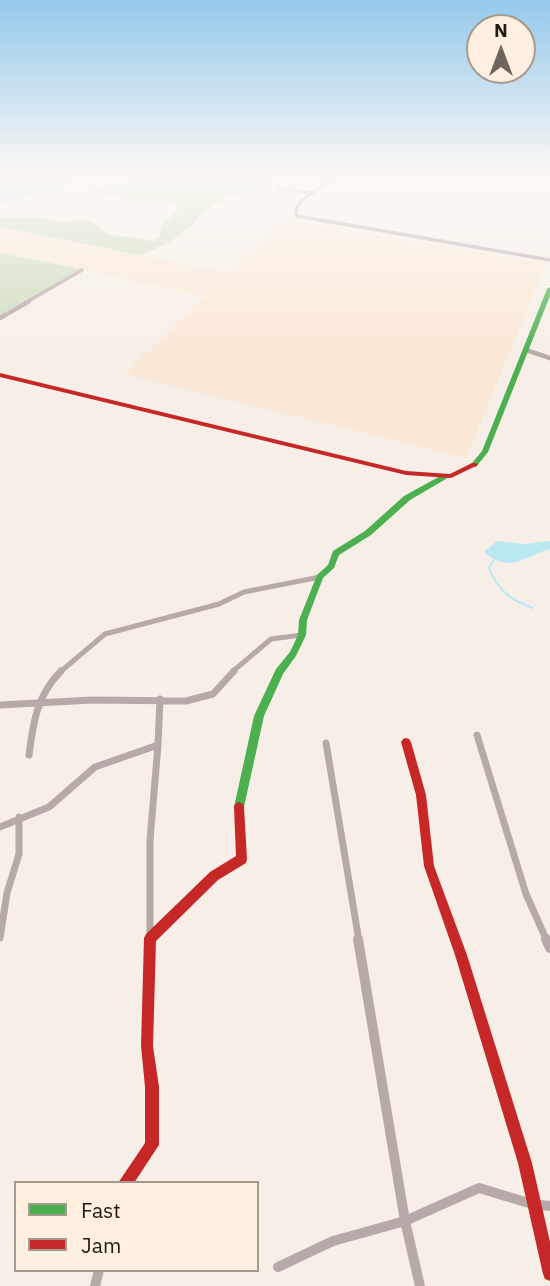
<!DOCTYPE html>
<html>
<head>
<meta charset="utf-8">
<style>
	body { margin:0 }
	#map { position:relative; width:550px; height:1286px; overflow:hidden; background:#f7efe7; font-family:"IBM Plex Sans",sans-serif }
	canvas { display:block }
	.legend { position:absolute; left:14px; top:1181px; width:245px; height:91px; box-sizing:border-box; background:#feefe0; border:2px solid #a6998d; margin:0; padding:9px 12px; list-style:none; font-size:21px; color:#221910 }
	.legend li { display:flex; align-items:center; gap:14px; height:35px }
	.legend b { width:35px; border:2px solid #a6998d }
	.north { position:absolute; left:466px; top:14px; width:70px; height:70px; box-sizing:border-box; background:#feefe0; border:2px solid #a6998d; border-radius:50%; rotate:0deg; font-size:19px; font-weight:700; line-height:28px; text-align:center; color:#221910 }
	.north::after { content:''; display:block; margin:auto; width:24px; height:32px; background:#6d645b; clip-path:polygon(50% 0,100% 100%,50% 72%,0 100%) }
</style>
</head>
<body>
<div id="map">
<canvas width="550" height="1286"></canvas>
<ul class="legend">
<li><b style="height:9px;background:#4caf50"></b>Fast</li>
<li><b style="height:9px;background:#c62828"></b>Jam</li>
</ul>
<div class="north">N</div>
</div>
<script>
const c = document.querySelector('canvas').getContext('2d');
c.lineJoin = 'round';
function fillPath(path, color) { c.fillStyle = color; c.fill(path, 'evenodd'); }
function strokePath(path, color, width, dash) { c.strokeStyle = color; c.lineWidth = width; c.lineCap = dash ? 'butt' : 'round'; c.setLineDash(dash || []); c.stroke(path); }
fillPath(new Path2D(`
	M285,219l261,45 -80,194 -341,-84 81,-78 -206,-43v-26l229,46z`), '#fae8d7');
fillPath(new Path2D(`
	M142,177h130l-5,4 1,6 -8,4 -33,6 -23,14 -14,16 -22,16 -27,12 -141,-28v-10l40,1 20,4 21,-3 12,3 14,12 47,7 6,-4 2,-12 16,-15 -4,-8c-20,-4 -66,-1 -80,-12 16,-10 30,1 48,-13z
	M0,253l80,16 -80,47z`), '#ccdbbe');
fillPath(new Path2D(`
	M0,177h81l-25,12 -56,14z
	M497,541l27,3 26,-3v8c-27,8 -39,25 -66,3z`), '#bae8f1');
strokePath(new Path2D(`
	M494,560l-5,8c9,23 22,32 44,40`), '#bae8f1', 2);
strokePath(new Path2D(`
	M335,177l-34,24 -6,10 2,5 253,44
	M278,188l34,5
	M25,303l57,-33`), '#b8a9a9', 3.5);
strokePath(new Path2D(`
	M0,318l28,-16
	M526,350l24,8`), '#b8a9a9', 4.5);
strokePath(new Path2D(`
	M60,672l45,-38 114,-30 25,-12 76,-15
	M232,672l39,-33 31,-4`), '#b8a9a9', 5);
strokePath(new Path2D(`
	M0,705l93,-5 93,1 27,-7 21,-23
	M477,735l49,159 21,47
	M326,743l33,198
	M29,755c4,-32 8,-60 32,-84
	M0,827l49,-20 46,-40 63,-22 2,-46
	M150,936v-96l8,-95
	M0,938l7,-45 12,-39v-37`), '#b8a9a9', 7);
strokePath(new Path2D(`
	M358,939l47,282 15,65
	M546,939l4,9
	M278,1267l55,-26 72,-20 74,-33 53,16 18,2
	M95,1286l4,-16`), '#b8a9a9', 10);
fillPath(new Path2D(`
	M550,287v9l-62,156 -12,15h-4v-4l10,-12 65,-162z
	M444,474h3l4,2 -41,24 -39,35 -32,20 -5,13 -11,10 -16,42 -1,15 -10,21 -13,18 -19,42 -20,91 -1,3 -4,2 -4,-2 -1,-3 20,-91 22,-47 14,-17 8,-17 1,-15 18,-45 11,-10 5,-14 32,-20 39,-35z`), '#4caf50');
fillPath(new Path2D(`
	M0,373l406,98 44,3 22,-11h4l2,2 -27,13 -45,-3 -406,-98z
	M406,738l3,1 2,3 15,53 8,71 33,89 65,208 18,79v39l-5,-2 -2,-5 -25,-111 -63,-208 -31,-89 -8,-71 -15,-53 2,-3z
	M239,802l4,2 1,3 3,52 -1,4 -28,17 -62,61 -3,105 6,41v58l-25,38h-16l27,-40v-56l-4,-41 3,-108 2,-4 64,-62 26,-16 -2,-49 1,-3z`), '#c62828');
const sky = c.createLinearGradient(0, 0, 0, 358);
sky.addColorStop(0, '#95c9ec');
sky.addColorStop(0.49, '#fbf8f4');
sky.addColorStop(1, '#fbf8f400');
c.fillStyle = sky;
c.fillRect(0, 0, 550, 358);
</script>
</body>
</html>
